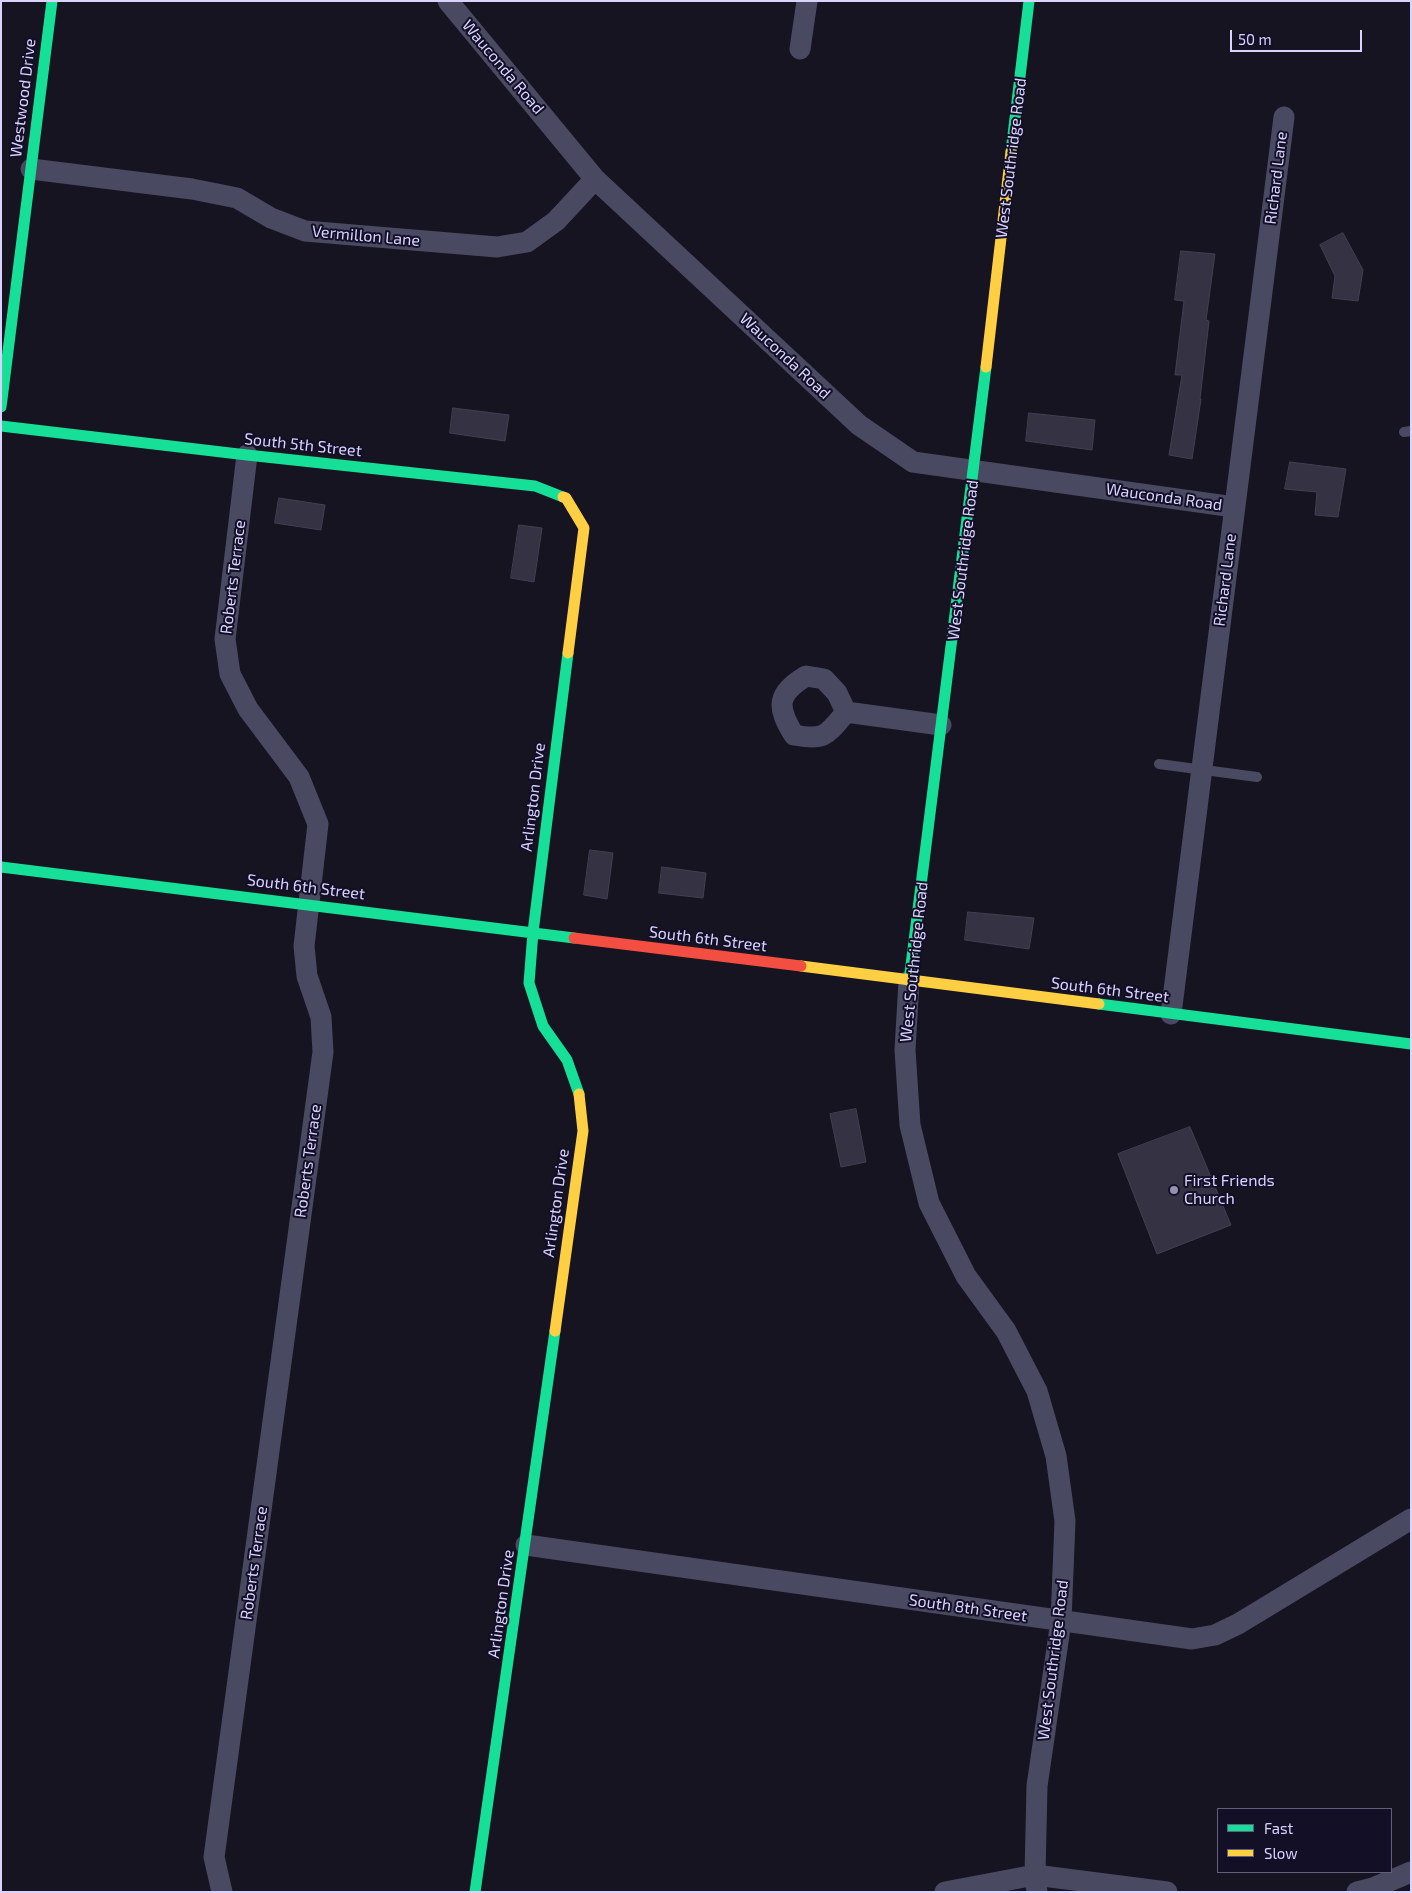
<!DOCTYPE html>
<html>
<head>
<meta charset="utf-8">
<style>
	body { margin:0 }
	#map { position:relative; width:1412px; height:1893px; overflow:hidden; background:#161421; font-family:"Exo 2",sans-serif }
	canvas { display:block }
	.frame { position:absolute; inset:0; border:2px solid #d9d4ff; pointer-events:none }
	.legend { position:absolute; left:1217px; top:1808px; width:175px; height:65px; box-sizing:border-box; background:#130f26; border:1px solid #625e7d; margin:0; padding:6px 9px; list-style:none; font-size:15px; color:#d9d4ff }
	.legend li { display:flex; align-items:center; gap:10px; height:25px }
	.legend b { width:25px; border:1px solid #625e7d }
	.scale { position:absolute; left:1230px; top:30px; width:132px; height:22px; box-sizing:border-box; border:2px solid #d9d4ff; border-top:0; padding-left:6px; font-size:15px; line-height:18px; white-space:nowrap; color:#d9d4ff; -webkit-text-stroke:4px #130f26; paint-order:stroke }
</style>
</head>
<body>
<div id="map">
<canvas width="1412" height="1893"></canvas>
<div class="frame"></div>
<ul class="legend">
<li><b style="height:6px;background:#16e098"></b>Fast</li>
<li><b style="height:6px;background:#ffcf43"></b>Slow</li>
</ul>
<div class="scale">50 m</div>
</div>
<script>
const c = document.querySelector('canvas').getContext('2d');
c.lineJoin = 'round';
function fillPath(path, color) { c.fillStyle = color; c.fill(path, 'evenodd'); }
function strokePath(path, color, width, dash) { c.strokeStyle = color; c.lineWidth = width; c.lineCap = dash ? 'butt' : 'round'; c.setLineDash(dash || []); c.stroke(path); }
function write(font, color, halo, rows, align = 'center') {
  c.font = font + ' "Exo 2",sans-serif'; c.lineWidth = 4; c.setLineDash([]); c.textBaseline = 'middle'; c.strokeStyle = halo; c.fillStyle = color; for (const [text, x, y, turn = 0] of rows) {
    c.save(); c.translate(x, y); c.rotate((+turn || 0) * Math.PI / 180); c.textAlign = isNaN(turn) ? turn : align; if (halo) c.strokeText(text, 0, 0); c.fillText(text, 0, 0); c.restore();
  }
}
const building = new Path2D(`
	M1343,233l20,37 -5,31 -26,-3 3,-22 -15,-31z
	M1181,251l34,3 -9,66 3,1 -9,78h1l-9,60 -23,-4 13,-80h-7l9,-74 -9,-1z
	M453,408l56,7 -4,26 -55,-8z
	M1029,413l66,7 -3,30 -66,-9z
	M1290,462l56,7 -8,48 -23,-2 2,-23 -32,-3z
	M279,498l46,7 -4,25 -46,-7z
	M519,525l23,3 -8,54 -23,-4z
	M590,850l23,3 -6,46 -23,-4z
	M662,867l44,6 -3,25 -44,-5z
	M968,912l66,6 -5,31 -64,-9z
	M856,1109l10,53 -25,5 -11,-53z
	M1190,1127l41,98 -74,29 -39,-100z`);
fillPath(building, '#343243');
strokePath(building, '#433f54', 1);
strokePath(new Path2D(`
	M1404,432l7,-1
	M1159,764l98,13`), '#4a4962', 10);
strokePath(new Path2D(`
	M448,1l147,178 264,246 54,37 321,45
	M800,49l7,-48
	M31,169l161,20 45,9 34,20 34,13 192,16 30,-5 29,-21 39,-42
	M846,712c-19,23 -21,29 -52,23 -18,-29 -17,-41 12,-59l18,3 13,14 9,19 95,13
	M909,981l-4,69 5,75 19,78 37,73 40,55 31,60 19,65 9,65 -4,100 -24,165 -2,89 2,17
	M1171,1014l113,-897
	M526,1545l666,94 23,-4 23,-11 173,-105
	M222,1892l-8,-35 109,-805 -2,-35 -14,-41 -3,-30 14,-122 -19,-47 -51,-68 -18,-35 -5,-35 22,-184
	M945,1892l90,-17 132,17
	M1357,1892l16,-4 38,-16`), '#4a4962', 21);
strokePath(new Path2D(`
	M1011,152l18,-151
	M1,407l51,-406
	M1,426l246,29 288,31 28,11
	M568,653l-35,279 -4,51 14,43 24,34 12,34
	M1,867l573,71
	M909,981l77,-614
	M1099,1004l312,40
	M475,1892l80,-561`), '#16e098', 11);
strokePath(new Path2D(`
	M986,367l25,-215
	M563,497l3,1 18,30 -16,125
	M801,966l298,38
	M555,1331l28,-200 -4,-37`), '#ffcf43', 11);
strokePath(new Path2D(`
	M574,938l227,28`), '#f24e42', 11);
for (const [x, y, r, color] of [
	[1174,1190,5,"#9591b1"]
]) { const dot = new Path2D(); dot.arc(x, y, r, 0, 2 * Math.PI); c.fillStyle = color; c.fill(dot); strokePath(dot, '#130f26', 2); }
write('16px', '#d9d4ff', '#130f26', [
	["Wauconda Road",503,67,50],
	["Westwood Drive",23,98,-83],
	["West Southridge Road",1011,158,-83],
	["Richard Lane",1276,178,-83],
	["Vermillon Lane",366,236,5],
	["Wauconda Road",785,356,43],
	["South 5th Street",303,445,6],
	["Wauconda Road",1164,497,8],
	["West Southridge Road",963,560,-83],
	["Roberts Terrace",233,577,-83],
	["Richard Lane",1225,580,-83],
	["Arlington Drive",533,797,-83],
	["South 6th Street",306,887,7],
	["South 6th Street",708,939,7],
	["West Southridge Road",914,962,-84],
	["South 6th Street",1110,990,7],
	["Roberts Terrace",308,1161,-82],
	["Arlington Drive",556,1203,-82],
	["Roberts Terrace",254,1563,-82],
	["Arlington Drive",501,1604,-82],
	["South 8th Street",968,1608,8],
	["West Southridge Road",1053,1660,-83]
]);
write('16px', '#d9d4ff', '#130f26', [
	["First Friends",1184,1181],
	["Church",1184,1199]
], 'left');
</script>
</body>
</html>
